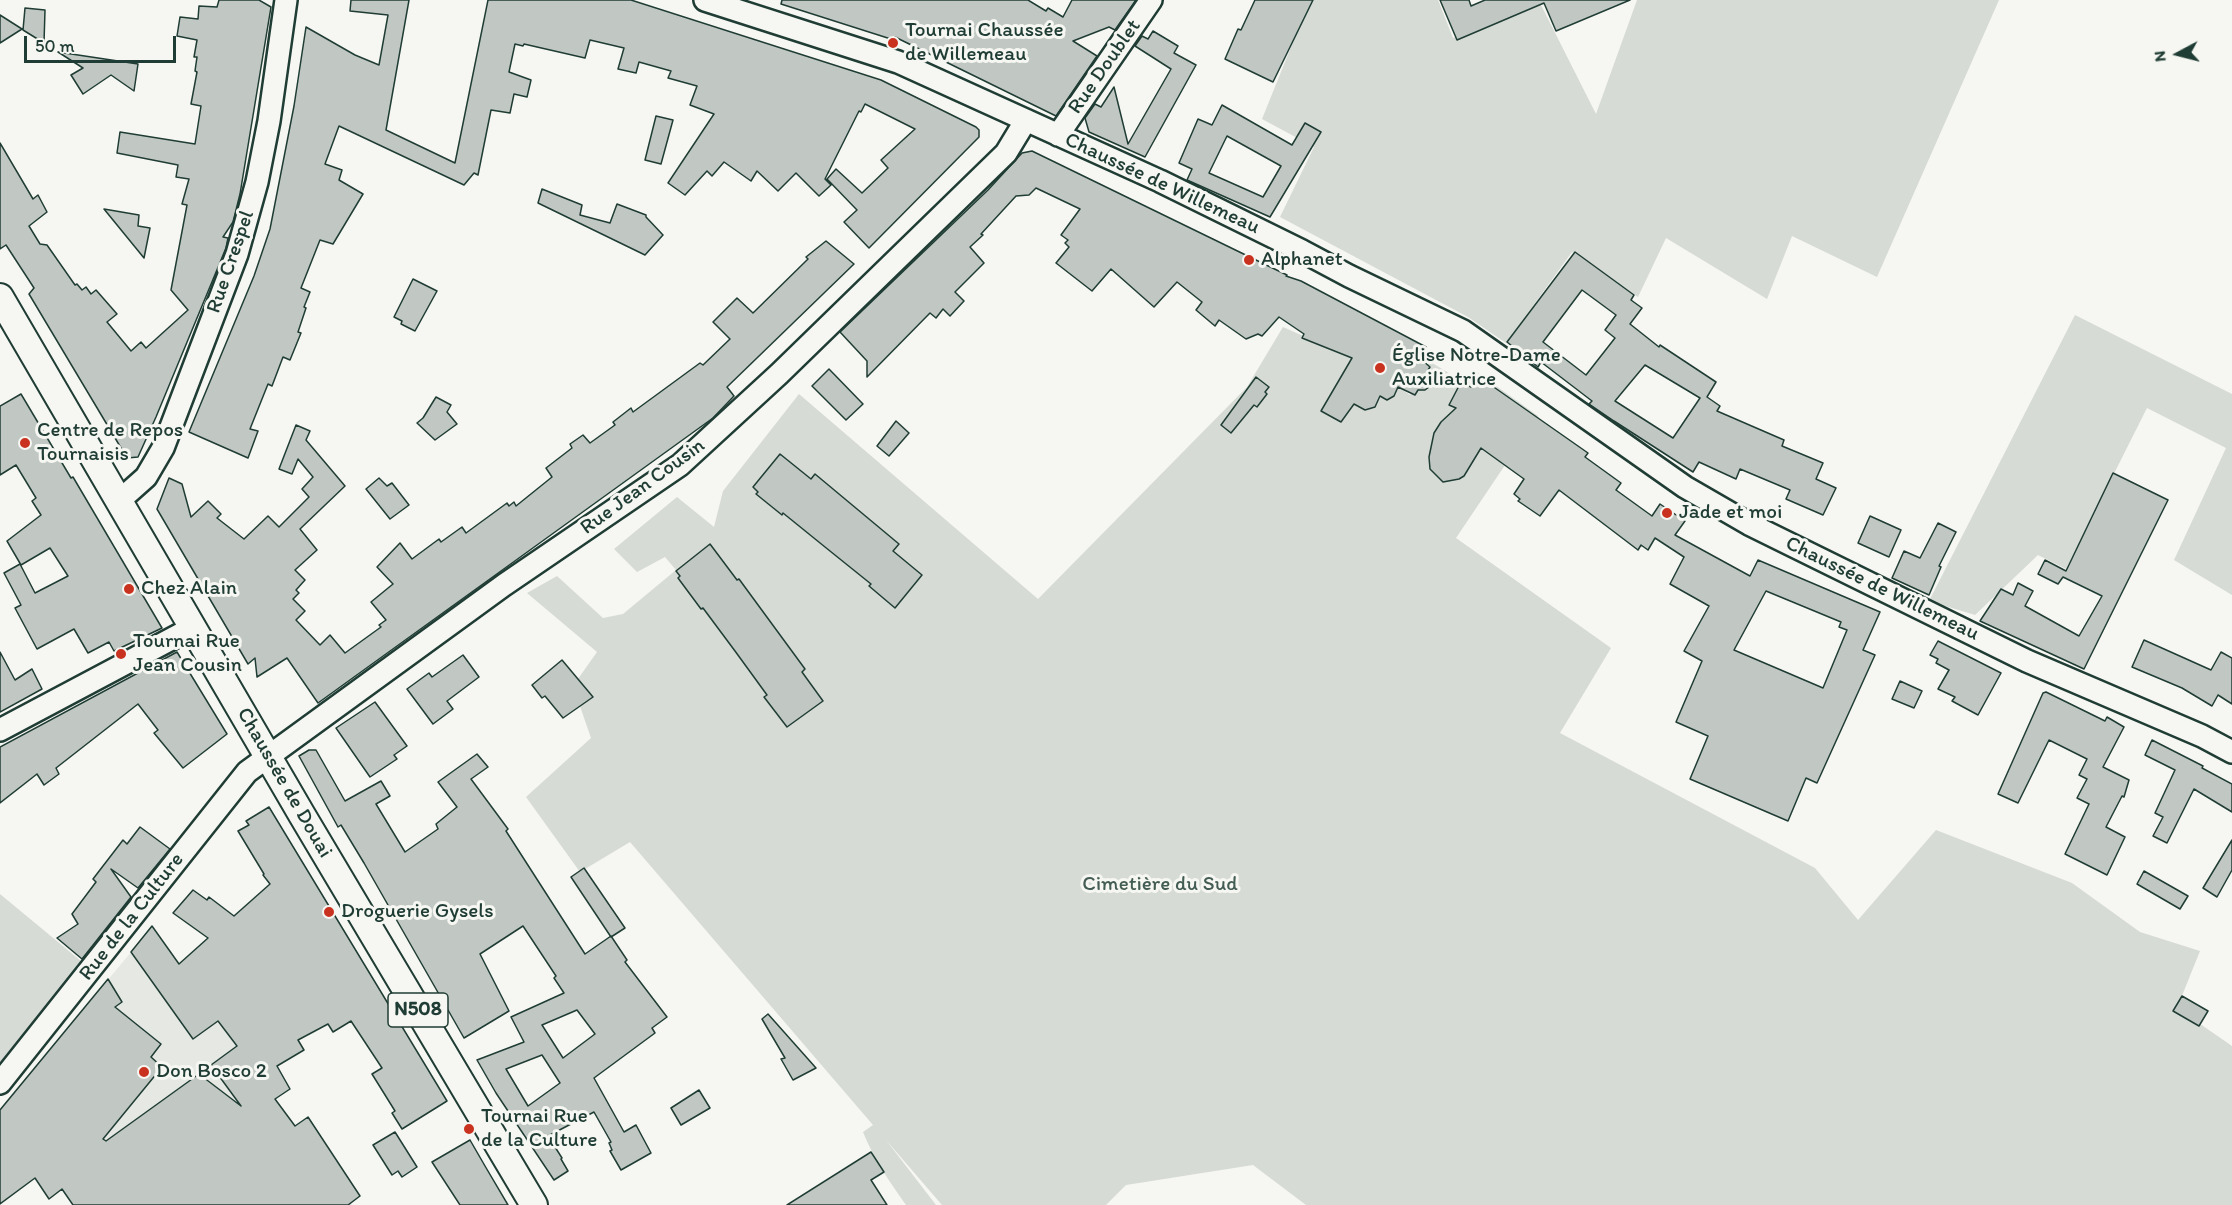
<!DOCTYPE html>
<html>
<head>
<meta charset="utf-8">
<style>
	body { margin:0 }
	#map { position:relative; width:2232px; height:1205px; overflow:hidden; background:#f6f6f2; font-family:Itim,sans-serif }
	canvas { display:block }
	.north { position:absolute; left:2148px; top:24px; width:60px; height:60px; -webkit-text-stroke:4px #f6f6f2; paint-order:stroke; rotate:263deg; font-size:16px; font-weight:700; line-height:24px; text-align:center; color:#1f3d34 }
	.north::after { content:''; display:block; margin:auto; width:21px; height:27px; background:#1f3d34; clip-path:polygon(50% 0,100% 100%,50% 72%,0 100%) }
	.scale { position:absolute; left:24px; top:36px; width:152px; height:27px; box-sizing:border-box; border:3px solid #1f3d34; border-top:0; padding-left:8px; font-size:18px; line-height:21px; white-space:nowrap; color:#1f3d34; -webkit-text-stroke:4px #f6f6f2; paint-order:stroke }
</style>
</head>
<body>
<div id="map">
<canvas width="2232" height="1205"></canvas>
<div class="north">N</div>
<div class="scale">50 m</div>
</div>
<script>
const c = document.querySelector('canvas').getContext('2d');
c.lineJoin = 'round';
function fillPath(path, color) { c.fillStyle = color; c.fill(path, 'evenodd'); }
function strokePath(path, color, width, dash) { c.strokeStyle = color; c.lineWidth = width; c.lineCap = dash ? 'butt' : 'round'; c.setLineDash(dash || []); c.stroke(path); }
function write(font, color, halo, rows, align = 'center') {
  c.font = font + ' Itim,sans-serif'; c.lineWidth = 6; c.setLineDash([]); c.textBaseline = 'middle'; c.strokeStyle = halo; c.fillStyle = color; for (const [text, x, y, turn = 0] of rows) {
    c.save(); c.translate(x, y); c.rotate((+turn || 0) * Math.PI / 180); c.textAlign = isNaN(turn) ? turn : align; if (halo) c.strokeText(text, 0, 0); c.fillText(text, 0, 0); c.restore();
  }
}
fillPath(new Path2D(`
	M152,927l85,120 115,158h-279l-42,-58 56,-142z`), '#e6e8e4');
fillPath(new Path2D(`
	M1310,0h128l15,38 87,-35 56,111 41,-114h362l-122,277 -85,-41 -25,63 -101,-61 -28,59 -66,-45 -66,91 -38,-26 -188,-100 34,-70 -52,-28z
	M2075,315l157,79v201l-58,-35 52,-112 -79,-40 -81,161 -28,-14 -63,60 -46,-14z
	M1283,327l72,32v45l10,7 10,-4 7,-12 15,-9 13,9 7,-9 12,-5 2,-5 -5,-8 3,-5 -5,-3 3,-8 2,9 33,20 6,-1 6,-10 64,46 -82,122 155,110 -51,85 255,135 43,52 78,-90 136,53 68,49 60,19 -23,57 55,38v159h-926l-53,-40 -127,20 -20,20h-164l-56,-65 50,65h-30c-17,-24 -32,-46 -43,-73l10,-7 -243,-283 -50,30 -54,-75 65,-59 -18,-52 24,-34 -70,-59 30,-17 46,42 20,-4 53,-44 -11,-13 -28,15 -23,-23 63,-52 37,30 9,-36 76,-97 239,205 209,-212z
	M0,894l87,72 -87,101z`), '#d6dbd6');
const building = new Path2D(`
	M219,0h40l12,7 -31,187 -7,28 -10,15 5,1 -2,10 -70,169 -18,40 -11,1 -98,-164 5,-6 -28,-43 -6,4v-106l33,56 5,-4 9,17 -18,14 11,18 7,1 28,40 2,-1 5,6 4,-3 5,7 5,-4 21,24 -10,8 24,29 10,-9 5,6 42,-38 -17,-20 16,-85 -5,-1 7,-25 -13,-2 2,-12 -61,-12 3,-21 75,12 6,-38 -10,-2 6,-32 -2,-1 2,-14h-3l3,-17 -20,-4 3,-19 18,2 1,-13 18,1z
	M351,0h58l-23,130 69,33 33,-163h143l250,80 95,47 3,3v7l-110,111 -25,-26 13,-12 -30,-31 9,-10 26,24 26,-25 -7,-8 34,-31 -50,-25 -4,8 -2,-1 -34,68 6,6 -12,11 -23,-23 -18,18 -21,-20 -6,10 -27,-19 -12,14 -5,-5 -22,24 -17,-12 46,-69 -24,-9 7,-19 -29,-8 3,-7 -32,-9 -3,11 -18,-4 6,-21 -34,-8 -5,18 -61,-14 -1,2 -8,-2 -6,28 22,8 -4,17 -13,-3 -4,19 -19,-3 -13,65 -4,-2 -10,12 -125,-59 -14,38 17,6 -3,10 24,14 -30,50 -13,-4 -19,48 9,4 -6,15 2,1 -8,24 3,1 -11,27 -7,-3 -11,29 -4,-2 -18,45 8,2 -10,27 -59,-26 65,-156 16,-47 24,-123 12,-79 49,28 24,10 9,-50 -38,-4z
	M782,0h246l18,11 2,-3 15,9 9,-17h64l-21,30 -6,-3 -36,14 24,15 -41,60 -161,-79 -1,3 -113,-36z
	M1255,0h58l-40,82 -48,-23 13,-30 3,1z
	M1440,0h29l2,6 14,-6h145l-74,31 -12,-28 -87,37z
	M25,8l20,2 -1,33 -21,-13z
	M0,15l22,14 -22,14z
	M1153,31l25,15 -4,7 22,12 -51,92 -56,-25 -4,-14 10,-14 6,3 13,-20 14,57 43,-75 -36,-23 7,-10 6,3z
	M58,52l80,12 -4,27 -23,-16 -28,19 -12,-19 12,-7z
	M1222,105l70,40 13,-22 16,9 -51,85 -83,-37 5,-11 -13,-6 19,-44 14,6zM1227,136l54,30 -18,31 -54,-24z
	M656,116l17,4 -12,44 -16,-4z
	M1032,151l226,110 29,14 -1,1 15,5 125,66 -5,12 9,8 -2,3 5,14 -8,6h-7l-3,5 -17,-8 -4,9 -7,4 -7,-4 -5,11 -10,3 -11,-6 -13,18 -20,-11 31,-53 -50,-20 2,-4 -25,-17 -17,19 -4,-2 -12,5 -27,-19 -4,6 -19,-16 6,-8 -25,-20 -23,25 -43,-38 -19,22 -36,-28 13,-16 -4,-4 3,-3 -7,-5 19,-26 -44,-21 -7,7 -13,1 -35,38 2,1 -13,12 14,16 -29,29 9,9 -14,15 -7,-7 -7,9 -6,-5 -63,64v-16l-27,-29 148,-142 34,-37z
	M542,189l40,16 -2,10 30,8 7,-19 29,11v2l17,18 -18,20 -107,-52z
	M104,209l35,6 -1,11 12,2 -6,30z
	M826,241l28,23 -127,123 7,9 -21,22 -395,285 -31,-45 -30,19 -2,-19 -7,6 -91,-155 12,-31 13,6 9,33 17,-16 13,13 -4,4 27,21 24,-23 11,11 30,-30 -7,-8 11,-12 -15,-18 -6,15 -13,-5 17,-44 14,6 -4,9 39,46 -45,43 17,21 -22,20 10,10 -9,10 3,3 -6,6 12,12 -9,9 24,25 10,-10 15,18 36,-26 -2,-2 7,-5 -15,-18 22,-18 -16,-17 23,-24 12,16 27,-20 2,3 21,-15 4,6 41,-30 2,3 5,-4 2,4 36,-29 -6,-9 26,-20 -2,-4 13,-9 7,8 25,-18 -2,-3 18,-14 2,4 67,-49 3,2 27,-26 -17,-17 24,-24 16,15 55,-54 -2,-2z
	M1575,252l59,43 -3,5 11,8 -12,16 29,23 1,-2 56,37 -9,15 13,9 -3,5 67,29 -2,6 41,17 -7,16 20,9 -13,27 -37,-16 4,-9 -50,-21 -4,10 -37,-17 -6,10 -79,-51 -25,-17 3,-3 -51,-39 -3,5 -31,-25zM1582,290l34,25 -11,15 10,8 -29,37 -43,-33zM1645,365l55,33 -27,40 -58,-37z
	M413,279l24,12 -22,40 -14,-7 1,-3 -8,-4z
	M829,369l34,35 -17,16 -34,-34z
	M1478,376l110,77 -3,4 36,26 -5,7 36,26 8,-12 25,17 -10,14 75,41 8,-16 122,52 -17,38 12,5 -58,128 -11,-5 -18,43 -98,-42 18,-43 -32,-14 26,-61 -18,-10 25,-45 -39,-22 14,-27 -29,-19 -7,12 -7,-5 -3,5 -79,-60 -19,26 -22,-15 2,-2 -6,-5 10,-15 -43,-31 -17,28 -5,3 -16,3 -13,-13 -1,-12 5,-24 7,-11 15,-14 -7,-3 12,-23 10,5zM1766,591l75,31 -2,5 8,3 -24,58 -89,-38z
	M1256,377l13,10 -4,5 2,2 -10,13 -3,-2 -23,28 -10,-8z
	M21,394l50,84 2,-1 89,151 -48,23 -5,-9 -21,11 -14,-24 -37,20 -22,-41 6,-3 -17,-32 16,-9 15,29 33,-17 -18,-28 -29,17 -14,-24 34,-26 -9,-14 4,-3 -20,-33 -16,10v-69z
	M436,397l15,8 -4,7 10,12 -22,16 -18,-17 6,-5z
	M896,421l13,12 -20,23 -12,-10z
	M780,454l31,25 4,-5 84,70 -6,7 29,24 -27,33 -26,-22 2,-2 -46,-37 -42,-34 -1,2 -26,-21 2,-2 -5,-5z
	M2113,473l55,27 -84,169 -104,-48 21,-32 12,6 5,-12 15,8 -8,15 54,30 23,-40 -39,-19 -5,7 -20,-10 7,-14 21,11z
	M379,478l8,8 5,-3 17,22 -19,14 -24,-30z
	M1870,516l31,14 -12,27 -31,-14z
	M1938,523l18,9 -17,34 2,1 -12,28 -37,-17 12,-27 16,7z
	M710,544l27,36 2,-1 66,90 -3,3 21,29 -36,26 -23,-30 3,-2 -32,-44 -32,-43 -2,1 -23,-31 2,-2 -4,-5z
	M2144,640l67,30 10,-18 11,6v46l-14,-9 -6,11 -30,-18 -50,-21z
	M1938,641l63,32 -23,42 -26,-14 3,-4 -17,-8 11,-19 -13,-7 2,-4 -8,-4z
	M0,652l15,28 17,-11 10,20 -42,23z
	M177,652l50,82 -44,34 -29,-35 4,-3 -20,-26 -82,64 3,6 -15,11 -7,-11 -37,29v-56z
	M463,655l16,22 -32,24 6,8 -20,15 -26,-35 22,-16 3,4z
	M562,660l31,37 -30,21 -18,-22 -3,2 -10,-13z
	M1900,681l22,10 -8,17 -22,-9z
	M2046,692l59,29 2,-4 17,10 -21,40 26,13 -5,17 -2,-1 -16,31 19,10 -18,38 -42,-21 24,-50 -12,-6 10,-19 -8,-4 8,-16 -38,-19 -31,63 -20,-9 45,-101z
	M375,702l32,44 -13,9 3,4 -27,18 -34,-49z
	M2152,740l51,26 -1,2 30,16v28l-38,-23 -27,54 -14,-7 10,-19 -8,-4 20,-43 -30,-15z
	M309,750h7l29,51 36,-20 9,15 -14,8 29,48 33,-23 -2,-5 21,-17 -19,-25 39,-28 11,13 -17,12 37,50 -2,2 79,123 26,-18 16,24 -2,2 42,55 -15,11 3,5 -61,45 30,54 12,-7 15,28 -30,17 -11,-19 2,-1 -3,-7 2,-1 -17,-30 -46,24 14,22 -1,1 7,12 -14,9 -58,-87 -19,-33 47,-18 -13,-25 53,-24 -10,-15 2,-2 -33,-50 -43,28 29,57 -45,27 -100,-175 -23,-38 -3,2 -39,-71zM577,1010l18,24 -32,24 -21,-33zM542,1055l18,28 -32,23 -22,-37z
	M269,807l178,294 -45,28 -10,-16 3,-2 -23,-37 10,-6 -31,-47 -18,11 -5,-8 -30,16 6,10 -27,16 13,23 -15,10 20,27 13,-9 52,79 -12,9h-275l-11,-16 -13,10 -14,-21 -35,26v-94l108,-131 14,23 -7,5 46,37 -10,13 11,10 -59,72 3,2 93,-67 42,32 -30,-41 26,-19 -19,-25 -25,18 -62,-87 21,-26 27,38 29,-26 -35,-25 20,-23 14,10 2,-3 25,19 36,-32 -7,-9 1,-1 -26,-43 11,-6 -3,-4z
	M140,827l30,22 -32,39 -27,-19 20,28 -49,62 -25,-21 21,-14 -6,-10 24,-32 -3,-3 30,-39 4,4z
	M2232,840v30l-15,27 -14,-9z
	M584,868l41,60 -14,9 -40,-60z
	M2144,871l44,25 -8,13 -43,-25z
	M2182,996l26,15 -9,15 -26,-15z
	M768,1014l48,54 -23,12 -12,-21 4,-1 -23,-39z
	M699,1090l11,18 -29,17 -10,-17z
	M395,1132l22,35 -15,10 -4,-6 -6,4 -19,-30z
	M470,1140l15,26 23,39h-48l-28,-43z
	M871,1152l13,20 -13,8 16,25h-100z`);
fillPath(building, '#c1c8c3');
strokePath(building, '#1f3d34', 1.5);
const minor = new Path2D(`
	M705,0l193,62 262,119 142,70 47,25 114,55 222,156 64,37 278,137 175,75 30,16
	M1058,135l93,-135
	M119,501l27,-24 17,-29 74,-194 20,-72 12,-61 17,-121
	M0,730l194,-103
	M0,1083l247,-311 257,-187 176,-120 99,-91 227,-221 20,-33`);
const major = new Path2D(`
	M0,297l302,518 232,390`);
strokePath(minor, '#1f3d34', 26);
strokePath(major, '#1f3d34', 30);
strokePath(minor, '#f6f6f2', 21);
strokePath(major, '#f6f6f2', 26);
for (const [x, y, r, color] of [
	[893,43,6,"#c8321e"],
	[1249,260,6,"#c8321e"],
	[1380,368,6,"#c8321e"],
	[25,443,6,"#c8321e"],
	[1667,513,6,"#c8321e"],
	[129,589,6,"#c8321e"],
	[121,654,6,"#c8321e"],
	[329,912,6,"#c8321e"],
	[144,1072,6,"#c8321e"],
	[469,1129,6,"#c8321e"]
]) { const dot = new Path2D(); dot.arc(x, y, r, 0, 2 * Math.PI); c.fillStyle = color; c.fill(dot); strokePath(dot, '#f6f6f2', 2); }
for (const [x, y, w] of [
	[418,1010,60]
]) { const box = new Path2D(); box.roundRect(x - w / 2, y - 17, w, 34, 4.5); c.fillStyle = '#f6f6f2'; c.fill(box); strokePath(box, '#1f3d34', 1.5); }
write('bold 20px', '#1f3d34', null, [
	["N508",418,1010]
]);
write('21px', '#1f3d34', '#f6f6f2', [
	["Tournai Chaussée",905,31],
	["de Willemeau",905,55],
	["Alphanet",1261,260],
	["Église Notre-Dame",1392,356],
	["Auxiliatrice",1392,380],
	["Centre de Repos",37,431],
	["Tournaisis",37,455],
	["Jade et moi",1679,513],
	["Chez Alain",141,589],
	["Tournai Rue",133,642],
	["Jean Cousin",133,666],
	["Droguerie Gysels",341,912],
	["Don Bosco 2",156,1072],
	["Tournai Rue",481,1117],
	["de la Culture",481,1141]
], 'left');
write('21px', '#1f3d34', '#f6f6f2', [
	["Rue Doublet",1105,67,-55],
	["Chaussée de Willemeau",1162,184,25],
	["Rue Crespel",231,262,-71],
	["Rue Jean Cousin",643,487,-36],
	["Chaussée de Willemeau",1882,589,26],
	["Chaussée de Douai",284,783,60],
	["Rue de la Culture",132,917,-52]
]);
write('21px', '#445d54', '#f6f6f2', [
	["Cimetière du Sud",1160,885]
]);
</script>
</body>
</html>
